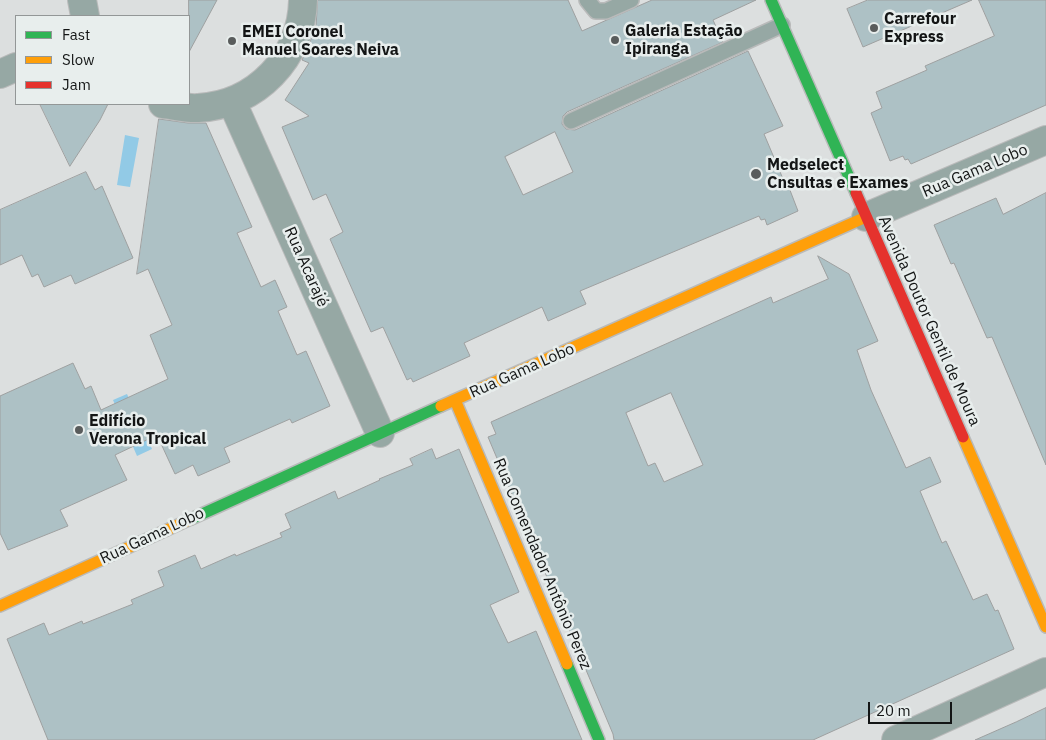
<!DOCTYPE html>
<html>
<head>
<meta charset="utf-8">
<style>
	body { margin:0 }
	#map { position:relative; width:1046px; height:740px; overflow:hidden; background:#dcdfdf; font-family:"IBM Plex Sans",sans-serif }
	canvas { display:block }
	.legend { position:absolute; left:15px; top:15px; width:175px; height:90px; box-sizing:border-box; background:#e8eeed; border:1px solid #939797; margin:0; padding:6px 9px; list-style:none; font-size:15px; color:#131515 }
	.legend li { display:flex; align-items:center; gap:10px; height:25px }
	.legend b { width:25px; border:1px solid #939797 }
	.scale { position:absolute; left:868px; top:702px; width:84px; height:22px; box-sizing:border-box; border:2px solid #131515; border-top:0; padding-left:6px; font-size:15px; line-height:18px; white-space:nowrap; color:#131515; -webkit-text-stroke:4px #e8eeed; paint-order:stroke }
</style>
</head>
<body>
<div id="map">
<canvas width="1046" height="740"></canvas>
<ul class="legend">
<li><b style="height:6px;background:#30b455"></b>Fast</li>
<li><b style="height:6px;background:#ff9f0a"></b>Slow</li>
<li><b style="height:6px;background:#e5322d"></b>Jam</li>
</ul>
<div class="scale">20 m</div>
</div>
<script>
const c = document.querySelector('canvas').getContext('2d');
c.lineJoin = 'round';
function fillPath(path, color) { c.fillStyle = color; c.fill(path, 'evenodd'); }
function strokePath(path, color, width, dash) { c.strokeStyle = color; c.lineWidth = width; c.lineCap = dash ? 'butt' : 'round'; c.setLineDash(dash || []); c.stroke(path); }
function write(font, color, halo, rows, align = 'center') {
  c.font = font + ' "IBM Plex Sans",sans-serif'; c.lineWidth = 5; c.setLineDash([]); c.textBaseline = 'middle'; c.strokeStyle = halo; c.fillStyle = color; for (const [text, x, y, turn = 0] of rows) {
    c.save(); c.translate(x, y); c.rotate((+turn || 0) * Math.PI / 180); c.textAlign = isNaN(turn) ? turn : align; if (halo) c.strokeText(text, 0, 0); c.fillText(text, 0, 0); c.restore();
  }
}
fillPath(new Path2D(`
	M125,135l14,3 -9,49 -13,-2z
	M127,394l25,55 -15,7 -24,-56z`), '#92cae6');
const building = new Path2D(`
	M189,0h28l-28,52z
	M318,0h250l14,31 70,-31h104l-43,20 10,22 -156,70 -4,4 -1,8 4,5 9,1 173,-79 35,75 -19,8 22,52 2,-1 10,26 -31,14 -2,-6 -4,1 -2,-4 -179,75 6,13 -38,17 -6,-14 -78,36 6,13 -57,26 -2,-4 -4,2 -24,-53 -12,5 -41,-93 13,-7 -17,-38 -13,6 -31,-73 27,-11 -24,-16 24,-37 -7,-3 7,-15 7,-20zM555,132l18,40 -50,23 -18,-38z
	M868,0h104l-109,47 -16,-38z
	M979,0h67v105l-135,59 -3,-5 -3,1 -2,-4 -13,5 -19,-48 11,-5 -6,-16 51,-22 -2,-4 69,-30z
	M40,104h68l-8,16 -30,46z
	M159,119l29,4h18l46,104 -15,6 24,54 14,-7 12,27 -9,4 19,44 9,-4 24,55 -38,17 -2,-4 -66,29 6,14 -32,14 -5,-11 -18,9 -18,-39 -42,20 12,25 -67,30 8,16 -60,24 -8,-17v-137l73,-33 12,26 6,-3 10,24 67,-31 -18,-44 22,-10 -24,-56 -11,5z
	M86,172l9,18 7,-4 31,72 -58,26 -4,-9 -27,12 -6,-13 -6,3 -10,-22 -22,10v-55z
	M1046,193v272l-54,-128 -5,1 -33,-75 -3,1 -17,-39 62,-27 7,16z
	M818,256l31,18 29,67 -21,9 14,40 35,78 24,-11 11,25 -21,9 22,52 4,-2 27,59 14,-6 8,17 3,-1 16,39 -201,91h-199l-1,-6 -125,-297 8,-3 -5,-12 280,-125 2,6 55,-24zM671,393l32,72 -39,17 -9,-19 -7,3 -22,-53z
	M432,449l4,10 23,-10 60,143 -29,13 18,38 28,-12 46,109h-534l-41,-101 37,-16 5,12 33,-14 1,3 50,-20 -2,-4 33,-14 -6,-15 37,-16 6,14 34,-15 1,2 46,-19 -2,-4 11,-5 -6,-14 50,-23 3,8 42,-19 -1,-1 34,-14 -3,-6z
	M1046,708v32h-71l41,-18z`);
fillPath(building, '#adc1c5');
strokePath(building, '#9ea0a0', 1);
const lane = new Path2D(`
	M587,0l9,11h10l25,-11
	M571,121l211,-96`);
const street = new Path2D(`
	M82,0l3,16
	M0,74l16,-7
	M232,102l148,331
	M163,104c11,1 24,5 35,4 58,-3 104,-51 105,-108
	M866,217l180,-77
	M896,740l150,-68`);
const fast = new Path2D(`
	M771,0l85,193
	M191,519l250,-113
	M567,664l32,76`);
const slow = new Path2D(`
	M455,400l112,264
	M441,406l425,-189
	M963,437l83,190
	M0,606l191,-87`);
const jam = new Path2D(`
	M856,193l107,244`);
strokePath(lane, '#b9baba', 18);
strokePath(street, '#b9baba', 30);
strokePath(fast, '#b9baba', 14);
strokePath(slow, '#b9baba', 14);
strokePath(jam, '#b9baba', 14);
strokePath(lane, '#96a8a4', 15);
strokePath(street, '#96a8a4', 28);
strokePath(fast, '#30b455', 11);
strokePath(slow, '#ff9f0a', 11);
strokePath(jam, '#e5322d', 11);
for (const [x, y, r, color] of [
	[874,28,5,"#595c5c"],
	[615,40,5,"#595c5c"],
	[232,41,5,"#595c5c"],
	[756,174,6,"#595c5c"],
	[79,430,5,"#595c5c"]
]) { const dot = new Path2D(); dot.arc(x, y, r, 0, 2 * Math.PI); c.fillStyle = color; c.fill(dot); strokePath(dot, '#e8eeed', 2); }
write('bold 16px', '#131515', '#e8eeed', [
	["Carrefour",884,19],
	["Express",884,37],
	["Galeria Estação",625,31],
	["Ipiranga",625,49],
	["EMEI Coronel",242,32],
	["Manuel Soares Neiva",242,50],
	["Medselect",767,165],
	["Cnsultas e Exames",767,183],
	["Edifício",89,421],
	["Verona Tropical",89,439]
], 'left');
write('16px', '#131515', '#e8eeed', [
	["Rua Gama Lobo",975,171,-23],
	["Rua Acarajé",306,267,66],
	["Avenida Doutor Gentil de Moura",929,321,66],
	["Rua Gama Lobo",522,371,-24],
	["Rua Gama Lobo",152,536,-25],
	["Rua Comendador Antônio Perez",542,564,67]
]);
</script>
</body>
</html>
